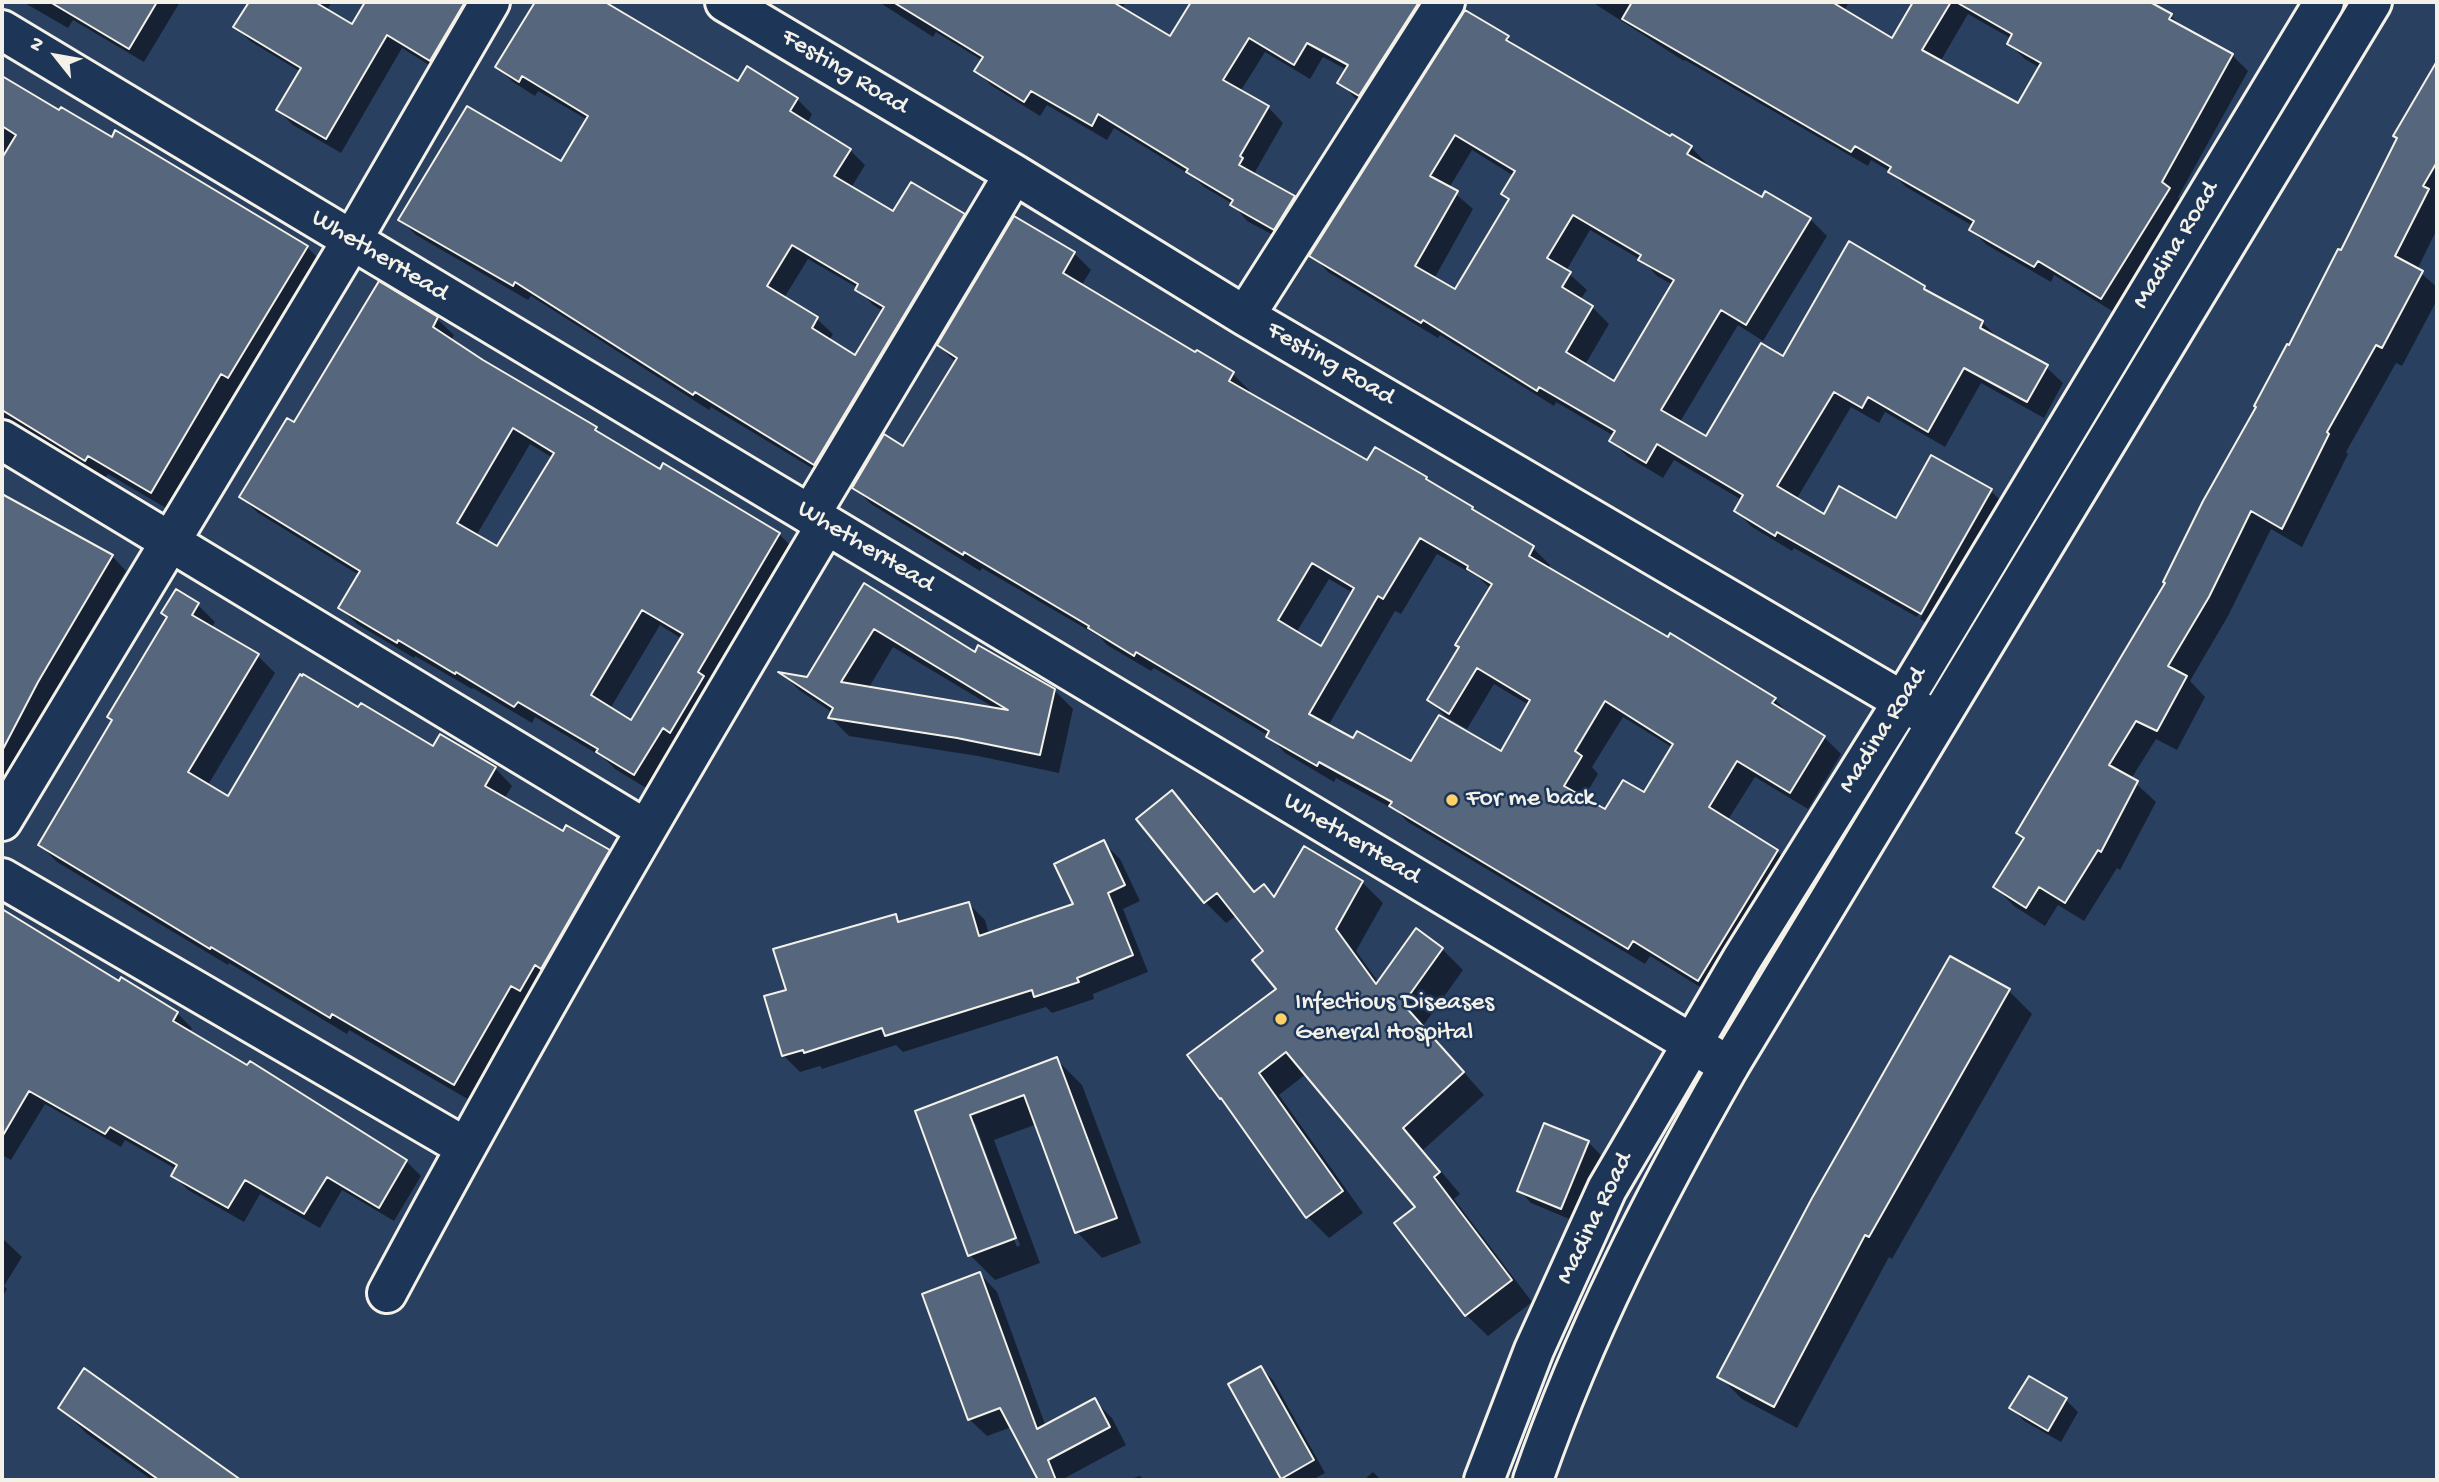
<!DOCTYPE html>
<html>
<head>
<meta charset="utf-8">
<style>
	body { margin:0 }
	#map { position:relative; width:2439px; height:1482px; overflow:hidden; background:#2a4060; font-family:"Gochi Hand",sans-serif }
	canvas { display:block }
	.frame { position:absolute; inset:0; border:4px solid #f4f1e8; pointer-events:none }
	.north { position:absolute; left:21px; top:21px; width:70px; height:70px; -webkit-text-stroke:5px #1d3557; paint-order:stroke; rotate:301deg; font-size:19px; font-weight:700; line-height:28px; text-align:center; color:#f4f1e8 }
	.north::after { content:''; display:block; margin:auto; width:24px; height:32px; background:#f4f1e8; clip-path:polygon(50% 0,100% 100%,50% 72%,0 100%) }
</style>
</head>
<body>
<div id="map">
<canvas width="2439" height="1482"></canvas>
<div class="frame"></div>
<div class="north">N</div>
</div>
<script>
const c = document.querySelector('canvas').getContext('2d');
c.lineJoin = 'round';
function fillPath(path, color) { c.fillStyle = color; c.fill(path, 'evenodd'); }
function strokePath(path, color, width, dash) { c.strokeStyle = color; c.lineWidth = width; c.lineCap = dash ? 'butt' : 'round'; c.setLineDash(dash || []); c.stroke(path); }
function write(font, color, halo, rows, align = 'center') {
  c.font = font + ' "Gochi Hand",sans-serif'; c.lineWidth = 5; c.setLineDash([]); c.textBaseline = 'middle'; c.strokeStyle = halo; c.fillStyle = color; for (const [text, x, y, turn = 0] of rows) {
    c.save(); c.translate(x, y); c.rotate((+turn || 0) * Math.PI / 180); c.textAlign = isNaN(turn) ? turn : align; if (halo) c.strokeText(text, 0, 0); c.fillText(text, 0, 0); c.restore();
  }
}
fillPath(new Path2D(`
	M23,2h157l-36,60 -71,-42 -5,8z
	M251,2h81l-6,9 27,15 14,-24h123l-45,73 -43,-27 -61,105 -48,-28 -15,-15 23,-38 -51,-31 -14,-14z
	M537,2h65l137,81 58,16 15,15 -5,10 43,26 15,15 -14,23 43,26 69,1 16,16 -149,248 -119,-72 -2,3 -178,-114 -3,4 -112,-65 -16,-15 161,-57 27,-43 -50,-29 -3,5 -22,-14 -16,-15zM808,259l50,29 15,17 11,7 -29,46 -26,-17 4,-7 -16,-15 -33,-21z
	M879,2h247l-4,7 48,29 23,-36h246l-64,108 -20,-12 -15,-16 7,-12 -24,-13 -13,22 -45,-27 -25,40 28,15 15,16 -28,49 2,5 37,21 16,15 -20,31 -43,-23 -14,-17 -29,-17 -12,-11 -78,-48 -7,12 -60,-35 -7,11 -48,-30 -15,-15 6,-10 -47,-29 -3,5z
	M1592,2h257l-5,9 48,29 23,-38h232l24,14 12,12 49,27 16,16 -70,126 7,8 -68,109 -63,-39 -3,7 -64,-37 -16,-15 2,-4 -67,-39 -15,-15 -20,-12 -3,6 -183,-106 -1,1zM1968,14l44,25 -3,5 16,15 15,9 -21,37 -79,-43z
	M1508,38l11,11 152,89 20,9 16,17 -1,3 56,32 48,20 17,17 -64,105 -25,-16 -58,97 26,17 77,-81 141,-71 10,9 48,26 17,17 47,28 17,16 -19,35 -63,-35 -36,64 -60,-35 -6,11 -28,-16 -55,93 28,17 72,4 95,-30 16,16 -69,122 -18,-10 71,-126h-4l-70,124 -123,-69 -2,3 -40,-24 -16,-16 6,-11 -68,-40 -11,18 -35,-21 -17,-16 3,-5 -58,-34 -2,4 -114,-71 -2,3 -110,-66 -16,-17zM1472,150l42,26 -11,18 7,6 -54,92 -22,-13 39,-70 -24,-21zM1590,230l53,31 14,15 16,9 -58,98 -30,-18 24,-41 -17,-17 -12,-7 7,-10 -21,-19z
	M2437,65v164l-20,41 20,17v13l-35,66 -6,-3 -50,89 2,2 -46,93 -31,-18 -43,87 -38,65 15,16 -28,53 -21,-11 -25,40 25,23 -36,68 -3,-2 -33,53 -26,-16 -13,21 -31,-20 -19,-19 30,-47 -7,-7 148,-250 175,-331 58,-113 -4,-4z
	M2,76l58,37 247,134 19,19 -155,245 -63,-37 -3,4 -103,-62z
	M1074,253l17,17 -10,16 115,69 1,-3 36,22 17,17 -2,3 120,68 8,-13 50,30 6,6 40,23 7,7 54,33 17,17 -2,4 227,130 16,18 33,20 17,17 -33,55 -53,-32 -28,44 50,30 17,17 -78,129 -66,-41 -5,8 -237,-142 -11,-11 -61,-33 -2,4 -49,-29 -16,-17 -115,-68 -3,3 -44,-26 -7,-8 -118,-69 -2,3 -109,-67 -17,-17 50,-39 52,-85 -17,-18zM1437,554l41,23 13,12 -30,59 -32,52 17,17 21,12 27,-45 35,21 -28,48 -89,10 -58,-22 -26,-15 67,-115 6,3zM1329,579l24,14 -32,55 -25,-15zM1623,717l50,31 -28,47 -39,17 -23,-13 15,-25 -6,-7z
	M379,284l58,35 17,16 -3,6 31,20 114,68 10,10 55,32 3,-5 115,68 17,17 -145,240 -36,-22 -11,-11 -69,-41 -3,6 -59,-35 -1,1 -57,-33 -1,2 -57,-34 -17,-16 19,-33 -101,-62 -17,-16 54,-72zM530,444l23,14 -55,91 -22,-13zM660,625l22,14 -50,83 -22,-13z
	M2,496l55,32 2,-3 53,31 14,15 -74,125 -50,101z
	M864,586l112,69 78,35 19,19 -14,64 -81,-17 -129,-20 -19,-19 3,-4 -34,-23 -16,-16 25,5zM893,647l105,63 -130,-21z
	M198,605l17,17 -4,6 47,28 17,17 -67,112 21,13 130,-89 75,40 61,19 17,18 -8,13 60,34 45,18 17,17 -155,233 -122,-71 -2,4 -118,-71 -1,2 -171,-103 -17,-17z
	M1172,792l21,21 63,80 8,-7 12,12 86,-16 21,21 -27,48 23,32 63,-34 21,21 -40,56 61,69 -61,55 37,44 -6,5 78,103 -44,34 -22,-21 -49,-107 -111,-134 -27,21 84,118 -34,25 -22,-22 -78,-111 49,-116 -12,-38 -29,-36 -11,8 -21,-21 -67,-83z
	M1103,842l17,17 20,42 -17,8 25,63 -55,22 1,5 -42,14 -6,-6 -143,45 -7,-7 -74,24 -2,-3 -20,6 -17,-17 5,-64 107,-75 7,7 67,-19 16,16 4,15 87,-30z
	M2,911l118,73 57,29 15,15 -3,4 217,129 15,15 -27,45 -52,-31 -22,38 -60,-34 -16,28 -56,-32 -15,-15 3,-6 -51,-29 -4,7 -76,-43 -34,56 -9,-5z
	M2009,991l23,23 -140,245 -3,-2 -92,171 -55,-29 -23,-23z
	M1056,1059l26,26 59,158 -39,15 -25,-26 -40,-108 -43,16 46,123 -45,17 -25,-25 -53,-143zM971,1123h4l45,122 -3,2z
	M1588,1142l13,13 -27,66 -43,-18 -12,-13z
	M2,1238l20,19 -18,29 3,3 -5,8z
	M980,1274l17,18 49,135 48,-27 18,18 14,27 -61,33v2h-25l-28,-53 -25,9 -18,-17z
	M1261,1368l12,12 52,93 -13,7h-27l-3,-2z
	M85,1371l153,109h-86l-66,-47 -25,-25z
	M2066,1400l12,12 -17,30 -37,-21 -12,-13z
	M1373,1472l8,8h-17z
	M1140,1476l4,4h-17z`), '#0007');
const building = new Path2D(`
	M50,2h107l-28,47z
	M249,2h66l37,22 13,-22h100l-35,59 -43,-26 -61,104 -50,-29 25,-42 -68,-41z
	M535,2h70l133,79 9,-15 51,32 -8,13 61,38 -17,27 59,35 18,-29 54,32 -151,251 -119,-73 -2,3 -178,-113 -2,4 -115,-66 69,-114 94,55 27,-45 -66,-40 -3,6 -24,-15zM792,245l66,39 -3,6 29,17 -29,48 -43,-27 6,-11 -51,-31z
	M893,2h220l57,34 21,-34h228l-60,94 -22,-13 11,-18 -41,-22 -13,22 -45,-27 -26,42 46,26 -29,50 3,2 -4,7 56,31 -21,34 -44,-25 3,-5 -47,-28 2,-3 -90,-55 -6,12 -61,-35 -7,11 -50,-31 9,-14z
	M1632,2h200l60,36 21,-36h38l-29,48 96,53 23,-40 -34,-19 5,-10 -56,-32h194l22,12 -3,5 64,35 -71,128 8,6 -69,111 -63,-38 -4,6 -65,-37 5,-9 -86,-49 3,-5 -36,-21 -4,6 -229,-133z
	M1465,10l44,26 -3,4 164,96 2,-2 20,12 -5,8 75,43 3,-6 46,27 -65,107 -25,-15 -60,100 45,26 55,-93 22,13 66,-115 76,45 -1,3 59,32 -3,7 68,37 -21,37 -63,-34 -36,64 -60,-35 -6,11 -28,-16 -57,94 47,28 15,-28 57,32 35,-63 61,34 -71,125 -144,-82 -2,4 -41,-25 9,-16 -86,-51 -11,19 -37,-22 6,-10 -76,-44 -2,4 -114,-71 -2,3 -112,-67zM1455,135l60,36 -14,23 8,5 -54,90 -40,-23 43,-75 -28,-15zM1573,215l68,40 -3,5 36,20 -60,101 -48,-29 27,-46 -31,-19 9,-15 -24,-14z
	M2437,61v101l-14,24 6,3 -34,67 28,15 -41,77 -6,-3 -49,87 2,2 -47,95 -31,-18 -42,86 -41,69 19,10 -30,55 -21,-10 -27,44 29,16 -37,71 -3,-2 -33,53 -26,-16 -13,21 -33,-21 31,-49 -8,-5 149,-250 -2,-1 40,-81 53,-94 -2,-1 33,-62 2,1 49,-96 3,1 56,-112 -4,-2z
	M2,76l57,34 2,-3 51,30 3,-7 193,116 -80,132 -7,-4 -70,119 -63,-37 -3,5 -83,-51v-252l14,-23 -14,-9z
	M1014,216l61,36 -12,21 132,79 2,-2 37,22 -5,9 138,79 8,-13 52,30 -1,2 47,28 -1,2 62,37 -5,10 139,81 2,-4 106,65 -4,5 53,33 -35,57 -53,-32 -28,46 69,43 -80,131 -65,-40 -5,8 -239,-143 3,-4 -73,-40 -2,4 -51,-29 3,-6 -133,-79 -2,4 -46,-28 1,-2 -125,-74 -1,3 -111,-67 32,-54 19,12 54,-88 -20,-13zM1420,538l48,28 -1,3 25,15 -37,61 4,2 -32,53 22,14 28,-46 53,32 -29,51 -62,-36 -28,46 -54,-30 -4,7 -44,-24 69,-118 5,3zM1312,563l42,25 -33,58 -43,-26zM1605,701l68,43 -29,48 -21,-12 -18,29 -41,-23 18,-30 -7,-5z
	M379,281l59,36 -5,10 50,33 114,67 -2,3 65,39 3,-6 117,70 -82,139 6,4 -34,57 -7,-5 -29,47 -38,-23 2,-3 -80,-47 -4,5 -58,-35 -1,2 -57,-34 -1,3 -59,-35 22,-37 -121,-74 48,-79 7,4zM513,428l41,25 -57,93 -40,-23zM642,610l41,24 -52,86 -40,-25z
	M2,494l111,61 -75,127 -36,69z
	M864,583l111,69 3,-7 77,44 -15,66 -83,-17 -129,-20 5,-10 -55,-36 29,5zM874,629l134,81 -167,-28z
	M176,589l23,14 -7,12 67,39 -71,118 40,24 72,-122 2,2 1,-2 55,33 3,-4 72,43 7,-12 56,33 -11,19 78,45 3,-6 44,25 -69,119 -6,-4 -15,26 -9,-5 -57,99 -122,-71 -2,4 -119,-71 -1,2 -172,-104 74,-125 -5,-3 60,-100 -6,-4z
	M1172,790l82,102 10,-8 10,13 30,-51 59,35 -27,48 40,55 40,-56 27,20 -40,56 61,68 -61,56 37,44 -6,5 78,103 -47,36 -71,-93 21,-16 -129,-155 -27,21 84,118 -37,27 -85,-120 -1,1 -33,-44 89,-66 -24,-29 11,-9 -46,-58 -13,10 -68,-84z
	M1104,840l21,45 -17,8 25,62 -56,23 2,4 -45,15 -2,-7 -147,46 -3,-8 -78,25 -1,-3 -21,6 -18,-60 22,-6 -13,-41 123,-35 2,8 71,-20 10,34 94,-32 -19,-40z
	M2,909l117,72 2,-4 57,35 -5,9 74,44 3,-4 157,99 -28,48 -52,-31 -23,37 -59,-34 -17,28 -57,-32 6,-11 -67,-38 -5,7 -76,-43 -27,46z
	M1950,956l60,33 -141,248 -4,-2 -91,172 -57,-30 95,-179z
	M1057,1057l60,161 -42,15 -51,-138 -54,20 46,123 -48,18 -53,-145z
	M1544,1123l45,18 -28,68 -44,-18z
	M980,1272l57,157 58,-31 15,29 -62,33 8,20h-18l-38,-72 -32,12 -46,-126z
	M1261,1366l53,94 -33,19 -53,-95z
	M84,1368l157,112h-82l-101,-72z
	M2029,1376l38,22 -19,33 -39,-23z`);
fillPath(building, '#56677d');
strokePath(building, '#f4f1e8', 2);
const minor = new Path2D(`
	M725,2l289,172 231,142 688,403
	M2,30l1727,1036
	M1245,316l200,-314
	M2,440l643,389
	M810,515l204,-341
	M2,821l350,-581 138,-238
	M2,878l463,269
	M387,1293c139,-260 288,-515 439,-768`);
const major = new Path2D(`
	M1484,1480l50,-130 73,-161 135,-230 161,-258 421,-699
	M1533,1480c51,-147 119,-279 196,-414l643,-1064`);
strokePath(minor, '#f4f1e8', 44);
strokePath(major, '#f4f1e8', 44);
strokePath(minor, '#1d3557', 38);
strokePath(major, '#1d3557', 38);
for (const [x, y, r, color] of [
	[1452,800,7,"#ffd166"],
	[1281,1019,7,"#ffd166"]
]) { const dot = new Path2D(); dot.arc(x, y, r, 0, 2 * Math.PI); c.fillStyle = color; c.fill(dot); strokePath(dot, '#1d3557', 2.5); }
write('26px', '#f4f1e8', '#1d3557', [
	["Festing Road",844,73,31],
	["Madina Road",2177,246,-59],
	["WhetherHead",379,257,31],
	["Festing Road",1330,365,30],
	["WhetherHead",865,548,31],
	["Madina Road",1884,731,-58],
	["WhetherHead",1351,840,31],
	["Madina Road",1596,1219,-64]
]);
write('26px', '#f4f1e8', '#1d3557', [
	["For me back",1466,800],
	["Infectious Diseases",1295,1004],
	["General Hospital",1295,1034]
], 'left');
</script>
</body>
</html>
